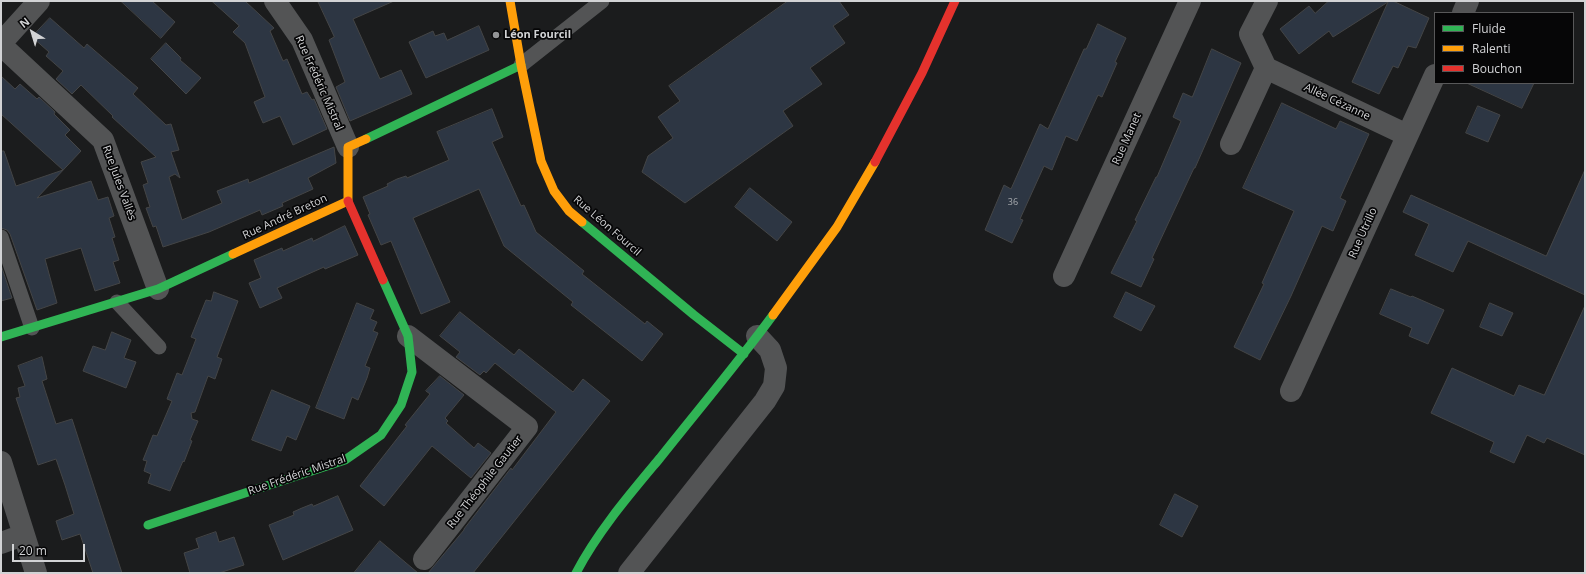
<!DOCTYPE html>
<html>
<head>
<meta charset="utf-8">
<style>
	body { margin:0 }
	#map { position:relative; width:1586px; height:574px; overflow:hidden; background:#1b1c1d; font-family:"Open Sans",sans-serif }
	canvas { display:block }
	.frame { position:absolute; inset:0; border:2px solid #d2d3d5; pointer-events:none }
	.legend { position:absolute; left:1434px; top:12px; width:140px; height:72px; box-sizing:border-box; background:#060607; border:1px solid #585859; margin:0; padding:5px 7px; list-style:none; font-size:12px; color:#d2d3d5 }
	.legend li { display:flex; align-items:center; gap:8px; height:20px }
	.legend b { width:20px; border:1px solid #585859 }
	.north { position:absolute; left:12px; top:12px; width:40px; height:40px; -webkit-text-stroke:3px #060607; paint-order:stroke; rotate:322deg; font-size:11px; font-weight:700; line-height:16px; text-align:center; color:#d2d3d5 }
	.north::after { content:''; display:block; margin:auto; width:14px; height:18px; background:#d2d3d5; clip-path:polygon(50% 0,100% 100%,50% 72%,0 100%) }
	.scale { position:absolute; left:12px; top:544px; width:73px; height:18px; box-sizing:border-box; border:2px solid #d2d3d5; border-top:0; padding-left:5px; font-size:12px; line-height:14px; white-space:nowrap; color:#d2d3d5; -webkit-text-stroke:3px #060607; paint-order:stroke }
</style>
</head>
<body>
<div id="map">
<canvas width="1586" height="574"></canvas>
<div class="frame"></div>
<ul class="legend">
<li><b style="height:5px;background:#30b455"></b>Fluide</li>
<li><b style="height:5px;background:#ff9f0a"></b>Ralenti</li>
<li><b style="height:5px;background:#e5322d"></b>Bouchon</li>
</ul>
<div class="north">N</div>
<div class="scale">20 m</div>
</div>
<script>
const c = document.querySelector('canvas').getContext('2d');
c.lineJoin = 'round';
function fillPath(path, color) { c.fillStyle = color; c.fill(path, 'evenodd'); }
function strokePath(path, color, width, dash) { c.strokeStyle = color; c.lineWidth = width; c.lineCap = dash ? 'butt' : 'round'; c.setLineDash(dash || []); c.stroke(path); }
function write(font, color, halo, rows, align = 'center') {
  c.font = font + ' "Open Sans",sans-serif'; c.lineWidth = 3.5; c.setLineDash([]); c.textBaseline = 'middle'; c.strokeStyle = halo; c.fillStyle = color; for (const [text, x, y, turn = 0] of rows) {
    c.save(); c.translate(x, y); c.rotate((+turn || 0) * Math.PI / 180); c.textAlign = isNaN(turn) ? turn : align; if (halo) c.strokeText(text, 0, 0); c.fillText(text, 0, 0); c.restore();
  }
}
const building = new Path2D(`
	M121,1h31l23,21 -14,16z
	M212,1h33l29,27 -4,3 13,30 4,-2 15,35 5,-2 5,8 2,-1 13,30 -34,16 -13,-29 -17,7 -9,-21 11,-5 -20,-54 -12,-11 6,-6z
	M318,1h76l-41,18 27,60 21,-9 11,24 -62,27 -14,-34 9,-5 -16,-42 5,-3z
	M788,1h51l10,14 -16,11 12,17 -35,25 12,16 -39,27 10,15 -108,77 -43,-31 6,-16 25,-18 -15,-21 22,-16 -11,-15z
	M1329,1h64l36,17 -13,30 -8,-2 -10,22 -5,-2 -14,28 -27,-12 36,-80 -55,35 -4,-6 -30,23 -19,-25 29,-23 6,7z
	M50,18l34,30 3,-4 51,44 -5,6 33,31 5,-1 8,26 -8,2 9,26 -5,-4 -6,3 13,43 40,-17 -5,-12 31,-12 1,4 85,-36 2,16 -28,15 5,11 -31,14 1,3 -21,9 -2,-5 -51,22 -46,15 -7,-21 -3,1 -7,-19 4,-1 -7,-22 5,-2 -7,-21 15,-5 -44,-40 1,-1 -32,-31 -9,9 -16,-15 7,-8 -17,-15 3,-4 -17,-15z
	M1098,24l28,14 -11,24 2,1 -15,34 -4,-2 -21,46 -11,-5 -14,34 -8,-4 -24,53 3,1 -11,23 -27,-13 19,-45 7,4 29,-65 8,5 36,-80h2z
	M479,26l10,24 -63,28 -17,-36 24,-11 2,5 9,-3 3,7z
	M166,43l15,15 -1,2 21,18 -15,16 -35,-35z
	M1212,49l29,14 -46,105h-1l-42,90 2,1 -13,28 -30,-14 26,-52 -2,-1 21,-43h1l24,-56 -8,-4 10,-24 9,4z
	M1,76l14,13 5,-5 17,15 2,-2 16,15 -1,2 16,16 -5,5 16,16 -44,47 54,-17 7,19 10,-3 6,19 -5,2 6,19 -3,1 7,22 -6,2 7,21 -25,8 -14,-43 -36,11 12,44 -20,7 -27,-76 -3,-4 -6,-2v-77h3l12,35 47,-16 -62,-56z
	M1467,83h67l-12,25z
	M1282,103l54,26 4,-8 29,13 -29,64 6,3 -13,30 -11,-5 -31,70 -31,64 -26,-13 30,-63 -2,-1 32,-72 -51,-23z
	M1478,106l22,9 -12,27 -22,-9z
	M492,109l11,28 -11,5 29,64 3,-1 12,27 48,39 -2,3 63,50 2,-3 16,13 -21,27 -71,-56 2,-3 -69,-56 -25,-57 -66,29 37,84 -29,12 -30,-73 -10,4 -13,-30 2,-1 -7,-17 25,-11 -1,-2 10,-5 9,-3 1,2 42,-18 -12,-28z
	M1585,170v125l-117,-54 -15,31 -38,-17 14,-31 -26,-12 8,-17 135,61z
	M750,188l42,34 -15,19 -42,-34z
	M345,226l13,29 -33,14 -1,-2 -47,21 5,10 -22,10 -11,-25 12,-5 -7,-18 28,-12 1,3 29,-13 1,3z
	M1,265l11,33 -11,3z
	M1391,289l20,8 1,-1 32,14 -16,34 -19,-8 3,-8 -32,-14z
	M214,292l24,9 -21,56 5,2 -7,20 -7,-3 -13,36 -4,1 1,6 6,2 -8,19 2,1 -8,21 -1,-1 -13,30 -22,-8 3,-9 -7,-3 3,-10 -4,-1 10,-25 4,1 15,-35 -5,-2 10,-26 5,2 14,-36 -5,-2 15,-37 5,1z
	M1126,292l29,14 -14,25 -27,-14z
	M357,303l17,7 -4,9 7,3 -4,9 5,2 -13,33 5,2 -3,10 -9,22 -6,-3 -8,22 -28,-11z
	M1490,303l23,10 -11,23 -22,-9z
	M1585,306v149l-38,-17 -3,5 -17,-8 -13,28 -24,-11 4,-10 -63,-29 21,-45 62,28 5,-11 25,10z
	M460,312l54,43 5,-6 54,43 10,-13 27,22 -137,172h-45l36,-43v-1l47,-61 1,2 44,-58 -61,-49 -9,10 -2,-2 -4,4 -24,-18 4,-5 -20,-16z
	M112,332l19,8 -7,18 12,4 -10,26 -43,-17 10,-25 12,4z
	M42,357l5,22 -5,2 14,43 16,-5 50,154h-29l-13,-39 -18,6 -6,-19 18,-7 -9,-29 -9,-26 -18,6 -22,-67 4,-1 -2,-9 7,-2 -7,-20z
	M440,376l24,19 -19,23 3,3 -2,2 28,25 4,-5 13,10 -20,25 -39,-32 -48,60 -24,-20 47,-60 -2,-1 25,-31 -4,-3z
	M272,390l38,16 -14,34 -9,-4 -6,15 -29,-11z
	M1175,494l23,12 -16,31 -22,-12z
	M338,496l15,34 -70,30 -14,-35 25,-10 -1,-3 9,-4 10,-4 1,2z
	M216,532l3,10 15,-5 10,28 -25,8h-29l-6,-20 15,-5 -3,-9z
	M380,541l38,32h-64z`);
fillPath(building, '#2d3643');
strokePath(building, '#444546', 1);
strokePath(new Path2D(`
	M521,65l81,-64
	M1,237l31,91
	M117,302l42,45`), '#535455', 15);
strokePath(new Path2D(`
	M275,1l27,39 46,107
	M1267,1l-17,33 16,34 141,67
	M1463,13l5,-12
	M1,43l38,-42
	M1,45l102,95 55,149
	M1231,144l35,-76
	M1064,276l126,-275
	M408,336l119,91 -103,132
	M1291,391l144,-316
	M1,462l35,111
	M1,543l22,-8
	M629,573l136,-172 9,-15 2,-18 -6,-18 -13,-14`), '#535455', 22);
strokePath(new Path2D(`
	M366,139l155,-74
	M582,222l112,93 50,39
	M1,337l157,-48 75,-35
	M148,525l197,-65 36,-25 20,-30 11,-33 -4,-36 -25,-56
	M576,573c22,-42 54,-79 84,-115 38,-48 77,-94 113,-143`), '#30b455', 9);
strokePath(new Path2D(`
	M510,1l11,64 20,96 13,30 15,20 13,11
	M233,254l115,-53v-54l18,-8
	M773,315l64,-88 38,-65`), '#ff9f0a', 9);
strokePath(new Path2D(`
	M875,162l47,-89 33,-72
	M348,201l35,79`), '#e5322d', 9);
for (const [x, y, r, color] of [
	[496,35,4,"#929395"]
]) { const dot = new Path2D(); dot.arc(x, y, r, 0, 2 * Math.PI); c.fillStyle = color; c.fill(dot); strokePath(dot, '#060607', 1.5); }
write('9px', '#a9acb0', null, [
	["36",1013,202]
]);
write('bold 11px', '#d2d3d5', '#060607', [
	["Léon Fourcil",504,35]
], 'left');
write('11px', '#d2d3d5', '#060607', [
	["Rue Frédéric Mistral",319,83,66],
	["Allée Cézanne",1337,102,25],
	["Rue Manet",1127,139,-66],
	["Rue Jules Vallès",119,183,70],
	["Rue André Breton",285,217,-25],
	["Rue Léon Fourcil",607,226,41],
	["Rue Utrillo",1363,233,-66],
	["Rue Frédéric Mistral",297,475,-19],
	["Rue Théophile Gautier",485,482,-52]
]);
</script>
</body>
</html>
